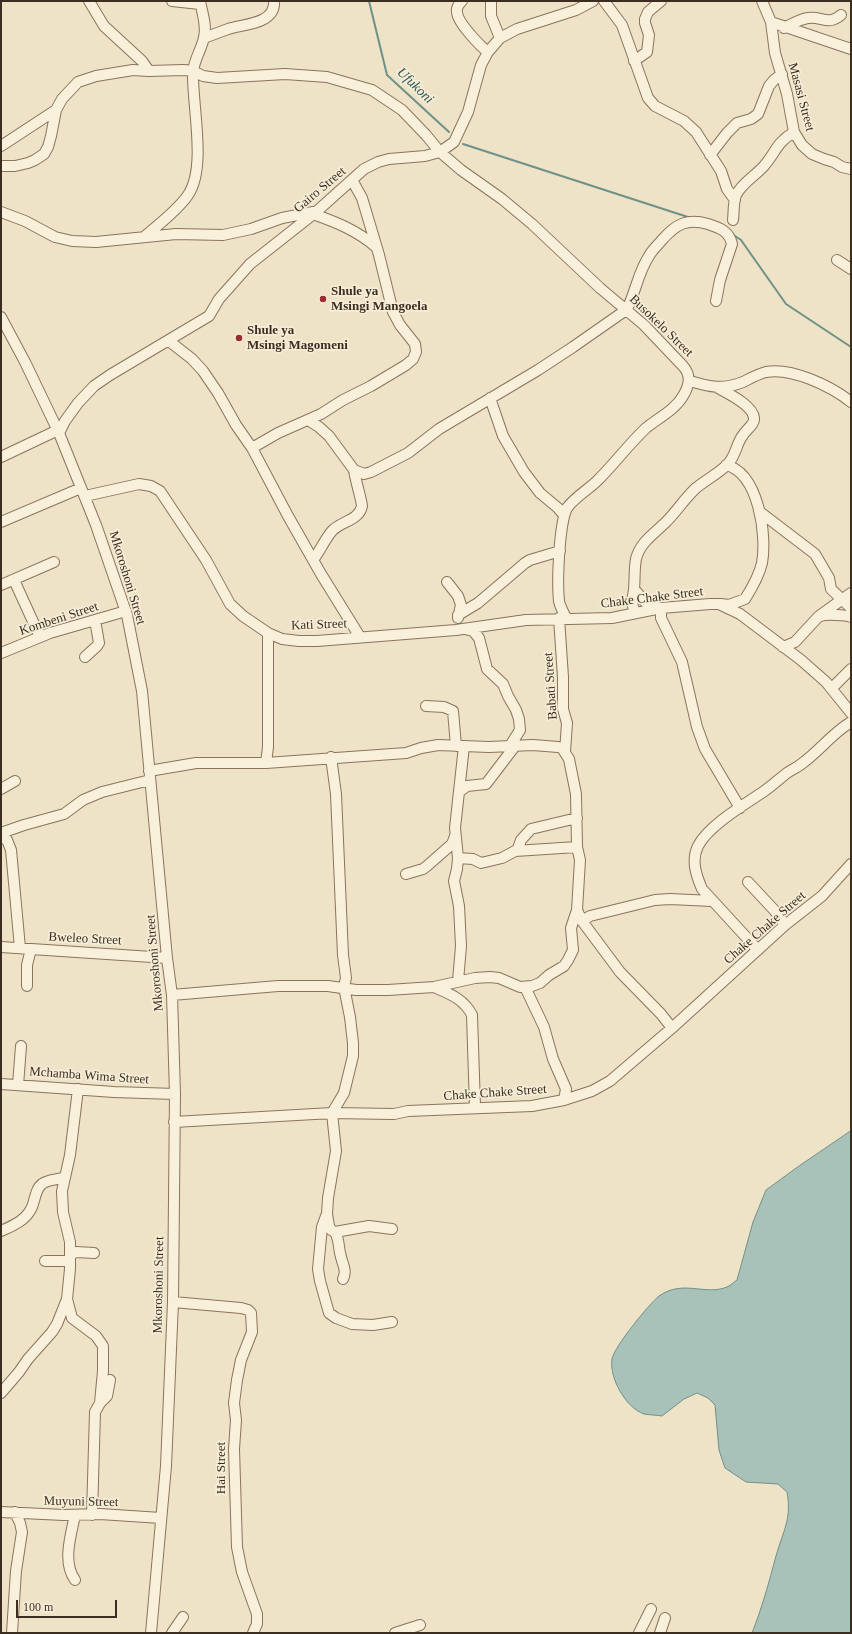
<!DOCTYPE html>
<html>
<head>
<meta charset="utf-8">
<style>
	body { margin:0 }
	#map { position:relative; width:852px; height:1634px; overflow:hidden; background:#eee2c7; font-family:Georgia,serif }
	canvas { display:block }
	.frame { position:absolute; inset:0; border:2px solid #3b2d20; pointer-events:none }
	.scale { position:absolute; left:16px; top:1600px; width:101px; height:18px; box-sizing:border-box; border:2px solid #3b2d20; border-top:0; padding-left:5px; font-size:12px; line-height:14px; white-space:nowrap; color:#3b2d20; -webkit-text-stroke:3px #f6edd7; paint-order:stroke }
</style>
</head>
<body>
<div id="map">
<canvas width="852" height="1634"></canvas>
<div class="frame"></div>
<div class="scale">100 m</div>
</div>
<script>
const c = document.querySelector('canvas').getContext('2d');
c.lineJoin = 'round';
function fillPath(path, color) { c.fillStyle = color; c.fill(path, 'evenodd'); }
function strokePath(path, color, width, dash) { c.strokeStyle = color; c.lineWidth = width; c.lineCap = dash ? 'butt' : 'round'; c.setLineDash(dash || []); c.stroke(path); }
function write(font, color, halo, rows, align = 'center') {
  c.font = font + ' Georgia,serif'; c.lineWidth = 3.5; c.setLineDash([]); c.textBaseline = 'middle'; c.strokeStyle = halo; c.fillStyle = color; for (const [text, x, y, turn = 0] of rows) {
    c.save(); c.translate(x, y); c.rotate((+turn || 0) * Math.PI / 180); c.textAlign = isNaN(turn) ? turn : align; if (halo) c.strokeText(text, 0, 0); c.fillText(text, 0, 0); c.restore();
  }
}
const water = new Path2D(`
	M851,1131v502h-99c10,-25 17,-51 24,-77 7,-25 16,-37 11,-64l-9,-8 -32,-2 -21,-14 -6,-18 -4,-45 -7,-7 -11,-5 -13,6 -22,17c-6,-1 -13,-1 -18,-2 -18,-6 -35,-36 -32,-55 2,-12 37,-55 47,-63 24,-17 46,0 68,-9 4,-2 7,-5 10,-7l16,-58 13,-32 33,-24z`);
fillPath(water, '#a8c2ba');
strokePath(water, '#6e9188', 1);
strokePath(new Path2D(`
	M369,1l18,74 62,57
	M463,144l228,74
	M732,234l9,6 45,64 65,43`), '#6e9188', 2);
const minor = new Path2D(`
	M89,1l15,25 38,35 7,10
	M172,1l28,3
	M462,1c-3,3 -6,7 -5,11 0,10 23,34 31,40
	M491,1v15l9,22
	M604,1l18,24 26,73 7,8 29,15 12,11 25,39 6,18 8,11
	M762,1l9,21 4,31 12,41 7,38 8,13 10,9 12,5 10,3 8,5 9,2
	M771,22l80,27
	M784,28c8,-4 16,-9 24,-10 14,-2 20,8 33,-3
	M204,38c8,-3 16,-6 24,-9 16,-5 48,-5 46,-28
	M634,61l13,-9 2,-17 -4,-12v-4l3,-7 13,-11
	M1,146l55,-36
	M710,155l17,-22 10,-10 14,-4 7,-5 11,-28 5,-6 8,-6
	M1,166h14l13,-3 7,-3 9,-6 4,-7 3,-11 5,-26 6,-11 16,-17 18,-6 37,-6 16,1 35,-1 9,1 10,5 14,2 68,-4 42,3 45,13 30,20 24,25 14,17 21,18 41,29 30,25 68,64 44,37 39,41c9,10 6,20 0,30 -8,14 -25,22 -37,32 -17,16 -31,35 -48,52 -10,10 -23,17 -31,28 -8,16 -10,74 -8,93 1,6 5,12 7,17
	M1,212l24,9 30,16 17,4 24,1 80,-8 47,1 28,-6 31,-11 31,-6
	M313,214c23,8 45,17 63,33
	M733,220c1,-8 0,-17 3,-25 6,-12 19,-19 28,-29 13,-15 11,-22 30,-34
	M144,237c13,-11 35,-28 44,-42 19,-28 4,-89 5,-123 1,-13 9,-23 11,-35 3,-11 -2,-25 -4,-36
	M837,260l14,9
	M1,317l24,45 34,71 37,92 31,90 15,76 25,267 5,37 3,99 -2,208 -7,164 -15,167
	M169,341l23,18 11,12 15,22 18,32 16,23 36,68 33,58 39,63
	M690,381c20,6 33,9 53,1 8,-4 15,-8 23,-10 25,-5 65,14 85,30
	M490,398l13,38 21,36 16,21 18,15 6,7
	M308,420l11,7 10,9 25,34 10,4 7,-2 37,-19 31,-24 99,-59 35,-23 53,-37 3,-5c7,-16 10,-34 20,-49 3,-6 9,-11 13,-16 14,-16 25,-22 46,-16 12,4 21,7 24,20l-12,36 -4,21
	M59,433l6,-12 13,-18 16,-17 16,-11 99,-59 10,-17 31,-35 66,-52 48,-43 14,-7 11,-3 36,-3 15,-4 14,-10 14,-30 13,-47 7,-13 12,-14 17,-9 59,-19 17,-9
	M252,448l26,-15 43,-19 22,-14 28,-14 35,-21 7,-6 3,-7 -1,-8 -15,-19 -7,-13 -14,-57 -17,-57 -10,-18
	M1,457l57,-27
	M85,496l54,-12 12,2 9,5 46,69 24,44 13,12 25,17 14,6 17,2h18l139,-11 70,-10 86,-2 49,-10 49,-4h9l21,10 61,46 25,22 25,31
	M760,512l55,42 14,24 2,11 20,19
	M1,522l80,-34
	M313,560c7,-9 12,-21 19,-29 9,-10 27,-10 30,-25 0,-5 -7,-27 -8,-36
	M14,580l26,57
	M447,582l11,14 3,9 -3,13
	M1,585l53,-23
	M634,589l13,15 14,4v10l21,44 15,65 8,22 35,59
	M721,604l8,1 16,-6c7,-11 14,-23 17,-36 5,-27 -3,-90 -36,-98
	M635,612c-5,-11 -2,-12 -1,-23 1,-10 0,-20 2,-30 4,-17 19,-26 30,-37 11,-11 19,-24 30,-34 10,-8 23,-15 32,-24 9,-11 8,-20 15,-29 3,-5 12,-11 11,-17 -1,-13 -27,-25 -36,-30
	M458,615l20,-12 47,-40 5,-3 30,-9
	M821,616c4,-2 26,-1 30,1
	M559,618l4,59v32l4,14 -2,29
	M465,629l8,2 6,7 8,31 16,15 5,12 8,14 3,9 1,11 -10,16
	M783,647l12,-5 24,-26 32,-23
	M1,653l49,-20 76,-22
	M85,657l12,-11 2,-3 -4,-23
	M832,688l19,-19
	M426,706l18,1 9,4 3,35
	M331,757l5,37 7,161 3,23 -2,9 6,30 3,26v13l-9,37 -12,20 4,38 -8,47 -1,16 2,12 2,4 4,2 34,-6 23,3
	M266,763l2,-16v-114
	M149,771l47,-8h70l140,-10 15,-5 17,-3 51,2 44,-2 25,2 4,1 7,11 7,35 1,53 3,13 -3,50 5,11 38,51 41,42 11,14
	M1,789l14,-8
	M459,792l8,-6 19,-2 29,-38
	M1,833l23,-8 40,-11 19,-14 19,-8 48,-12
	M1,837l6,3 4,10 9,98
	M517,851l4,-11 10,-11 46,-11
	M458,858l15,1 8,4 21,-5 13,-7 62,-4
	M406,874l17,-5 4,-3 25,-22 3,-8
	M748,882l27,29 10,14
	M582,921l8,-5 65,-16 15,-1 42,2
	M1,947l166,11
	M758,950l-56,-61c-6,-14 -11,-29 -4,-43 10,-20 47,-42 65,-54 9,-6 16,-13 24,-19 4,-3 9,-5 13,-8 19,-13 31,-31 51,-43
	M458,981l3,-35 -2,-40 -5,-25 3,-12 1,-11 -3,-30 9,-82
	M27,986v-21l4,-16
	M434,987c16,7 30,12 38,28l3,92
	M525,987l19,40 9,32 13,30 -2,11
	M172,995l106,-9h50l28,4h32l46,-3 41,-9 15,-1 9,1 21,9 12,-1 8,-3 9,-8 15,-9 4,-6 5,-10 -2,-22 6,-18
	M1,1084l113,8 61,2
	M18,1085l3,-39
	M174,1122l158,-9 62,1 14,-3 124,-5 32,-6 28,-9 18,-10 62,-53 113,-103 37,-29 29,-32
	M326,1216l-4,11 -4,42 2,12 9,32 7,5 16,6 21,1 19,-3
	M1,1231c11,-5 24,-10 30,-22 4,-7 4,-20 11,-25 6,-5 16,-4 23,-7
	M335,1232c5,9 3,16 6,25 2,8 6,14 2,22
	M70,1255l6,-3 18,1
	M45,1261h25
	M67,1299l5,19 24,18 7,10v25l-3,32
	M173,1302l68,6 7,2 3,3 1,19 -11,28 -4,20 -3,23 2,17 -2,29 3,98 5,25 15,42v10l-4,9
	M1,1393l18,-21 9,-13 24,-27 5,-8 10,-25 3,-30v-27l-7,-30 -1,-21 8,-36 8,-66
	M1,1512l63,3 36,-1 61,4
	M75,1515c-4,20 -13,47 0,65
	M92,1515l3,-103 5,-9 7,-7 3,-16
	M12,1633l4,-62 6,-39 -2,-9 -5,-11
	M172,1633l11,-16
	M395,1633l25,-8
	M639,1633l12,-24
	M660,1633l5,-15`);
strokePath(minor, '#8a745c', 12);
strokePath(minor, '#f9f0db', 10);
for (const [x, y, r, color] of [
	[323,299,4,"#992c2e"],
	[239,338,4,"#992c2e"]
]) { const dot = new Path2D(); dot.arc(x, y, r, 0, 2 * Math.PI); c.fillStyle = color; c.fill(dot); strokePath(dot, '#f6edd7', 1.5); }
write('13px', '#3b2d20', '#f6edd7', [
	["Masasi Street",801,97,75],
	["Gairo Street",320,190,-40],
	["Busokelo Street",661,326,44],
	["Mkoroshoni Street",127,578,73],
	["Chake Chake Street",652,598,-7],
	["Kombeni Street",59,619,-18],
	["Kati Street",319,625,-2],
	["Babati Street",551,686,-94],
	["Chake Chake Street",765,928,-41],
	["Bweleo Street",85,939,3],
	["Mkoroshoni Street",155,963,-95],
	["Mchamba Wima Street",89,1076,4],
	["Chake Chake Street",495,1093,-4],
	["Mkoroshoni Street",159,1285,-89],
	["Hai Street",222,1468,-90],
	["Muyuni Street",81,1502,1]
]);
write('bold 13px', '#3b2d20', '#f6edd7', [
	["Shule ya",331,292],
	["Msingi Mangoela",331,307],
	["Shule ya",247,331],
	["Msingi Magomeni",247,346]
], 'left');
write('italic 14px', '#2f5a57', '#f6edd7', [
	["Ufukoni",415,86,44]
]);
</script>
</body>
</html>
